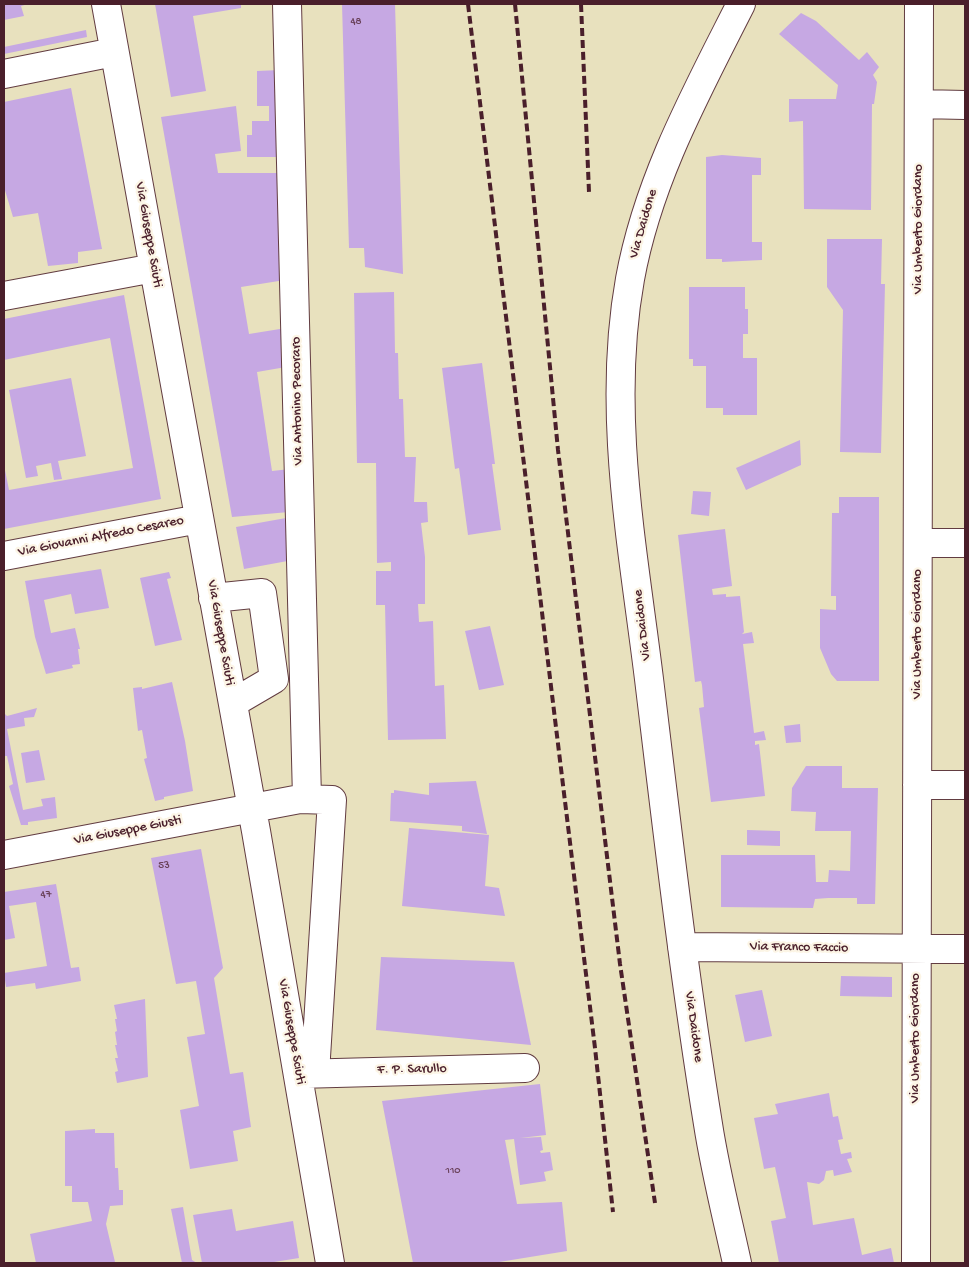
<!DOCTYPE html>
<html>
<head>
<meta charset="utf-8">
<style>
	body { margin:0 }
	#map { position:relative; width:969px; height:1267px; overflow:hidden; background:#e8e1be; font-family:"Gochi Hand",sans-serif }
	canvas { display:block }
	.frame { position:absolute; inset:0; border:5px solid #4a1f2b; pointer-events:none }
</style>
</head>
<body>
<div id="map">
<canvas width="969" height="1267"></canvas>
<div class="frame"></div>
</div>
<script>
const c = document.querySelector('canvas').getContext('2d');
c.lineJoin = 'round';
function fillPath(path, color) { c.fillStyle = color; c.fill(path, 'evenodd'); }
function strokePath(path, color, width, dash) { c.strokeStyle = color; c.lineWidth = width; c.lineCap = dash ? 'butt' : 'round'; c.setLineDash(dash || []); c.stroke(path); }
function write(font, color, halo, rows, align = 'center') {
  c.font = font + ' "Gochi Hand",sans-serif'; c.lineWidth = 4.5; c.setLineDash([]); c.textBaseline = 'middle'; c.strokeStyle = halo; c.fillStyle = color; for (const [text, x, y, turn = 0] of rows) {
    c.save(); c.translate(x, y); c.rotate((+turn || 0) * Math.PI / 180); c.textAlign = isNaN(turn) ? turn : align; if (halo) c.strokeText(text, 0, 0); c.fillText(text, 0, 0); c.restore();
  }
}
fillPath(new Path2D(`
	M4,4h24l-7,2 3,10 -20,4z
	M155,4h86v4l-48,8 13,75 -35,6z
	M342,4h53l8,270 -38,-7 -1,-19h-15z
	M801,13l15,8 43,39 8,-8 12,15 -6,8 4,7 -3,22h-2l-1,106 -67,-1 -1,-88 -14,1v-23h47l2,-14 -59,-51z
	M86,30l1,7 -83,17v-7z
	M280,70v87h-33v-22h5v-14h17v-15h-12v-35z
	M71,88l31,161 -24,3v11l-30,3 -10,-53 -25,4 -9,-30v-85z
	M236,106l5,45 -26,3 3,19h65l2,107 -44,7 8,47 37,-6v39l-29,5 15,99 18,-2 -1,43 -57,5 -71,-400z
	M722,155l39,3v17h-9v67h10v18l-40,2v-3h-16v-102z
	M827,239h55l-1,45h4l-4,169 -41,-1 3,-142 -16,-23z
	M689,287h56v22h3v25h-5v24h14v57h-34v-7h-17v-42h-13v-7h-4z
	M394,292l1,61h3l1,46h4l2,58h11l-2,45h13l1,20 -7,1 4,34v47h-7l1,18 14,-1 2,65 9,-1 2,54 -58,1 -3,-135h-9v-34h15v-9l-14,1 -1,-100h-19l-3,-170z
	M124,295l37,204 -157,30v-64l5,25 124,-22 -23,-130 -106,22v-41z
	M482,363l13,101h-3l9,66 -33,5 -9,-67 -4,1 -13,-101z
	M71,378l15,78 -28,5 4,18 -8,1 -3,-17 -15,3 2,10 -12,2 -17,-88z
	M800,440l1,25 -55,25 -10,-22z
	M693,491l18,1 -2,24 -18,-2z
	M839,497h40v184h-42l-6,-7 -11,-26v-39l16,1v-14h-5l1,-83h7z
	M286,518l7,42 -49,9 -8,-42z
	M725,529l7,57 -20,3 1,6 13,-1v3l14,-1 4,36 -2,2 10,-2 2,11 -11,1 11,89 10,-2 2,9 -11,1v4l4,-1 6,52 -54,6 -12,-94 5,-1 -2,-22 -1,-4 -6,1 -17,-147z
	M101,569l8,39 -34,6 -4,-20 -27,6 7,33 24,-5 5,21h-2l2,15 -8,1 1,3 -27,6 -11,-37 -10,-56z
	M169,572l2,6 -4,1 15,61 -27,6 -15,-68z
	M490,626l14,59 -25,5 -14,-59z
	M172,682l13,59 8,50 -29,6v2l-9,2 -11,-42 3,-1 -5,-28 -4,1 -5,-43 9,-1v2z
	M37,708l-3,9 -10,1 1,8 -18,3 16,81 20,-4 -2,-7 14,-2 2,21 -29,4v3h-7l-12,-39 4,-2 -6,-28h-3v-43l3,3z
	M800,724l1,18 -15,1 -2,-17z
	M39,750l6,30 -19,3 -5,-30z
	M806,766h36v22h36l-3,116h-18v-6h-29l-13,1 -2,9 -92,-1v-52h94l1,27h12l1,-12 21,1 1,-40h-36l1,-19 -25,-1 1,-23z
	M476,781l11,53 -25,-3v-5l-72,-5 1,-28h3v-3l35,5v-12z
	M409,828l80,7 -4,51 14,2 6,28 -103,-10z
	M747,830l33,1v15l-33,-1z
	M201,849l22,119 -9,10 16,96 13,-2 8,55 -18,4 5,30 -48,8 -10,-59 19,-4 -12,-69 18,-3 -9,-53 -20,3 -25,-126z
	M56,884l15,84 8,-1 2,14 -45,8 -1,-6 -29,4 -2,-14 43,-7 -11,-64 -27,4 6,32 -11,2v-48z
	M381,957l133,5 17,83 -155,-15z
	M841,976l51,1v20l-52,-1z
	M762,990l10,46 -27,6 -10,-47z
	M145,999l3,78 -31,6 -2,-11 3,-1 -3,-13h3l-3,-13h2l-2,-13 2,-1 -2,-12h2l-3,-14z
	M540,1084l6,51 -26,3 21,-1 2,13 -3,1 1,2 9,-1 3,18 -9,2 2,9 -26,4 -6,-46 -9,1 12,64 45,-2 5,49 -74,12h-80l-31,-162z
	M829,1093l4,24 5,-1 5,23 -5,1 3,14 10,-2 1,6 -5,1 5,13 -18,4 -1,-6 -7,1 -2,9 -5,4 -12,-2 6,43 41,-7 8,37 29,-7 3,15h-115l-8,-42 15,-3 -11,-51 -11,2 -10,-51 24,-4 -3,-10z
	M95,1129v4h19l1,35h3l1,22h4v15l-13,1 -4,18 9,38 -79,1 -6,-29 62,-13 -4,-19h-16v-16h-7v-55z
	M183,1207l9,53 5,3h-15l-11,-54z
	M232,1209l4,22 57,-10 6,37 -31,5h-66l-9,-48z`), '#c6a8e3');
const minor = new Path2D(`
	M106,4l150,827 74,432
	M287,4l20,794
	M4,74l110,-22
	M919,104l46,1
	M4,296l150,-28
	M918,543h47
	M4,556l195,-37
	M213,598l49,-5 12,86 -41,24
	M917,785h48
	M4,855l296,-56 32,1 -17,273
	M682,947l283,2
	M298,1074l227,-6
	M737,1263c-10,-46 -22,-93 -29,-139 -24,-148 -41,-296 -59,-445 -16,-131 -43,-267 -19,-400 18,-99 66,-186 111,-275
	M916,1263l3,-1259`);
strokePath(minor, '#623c41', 30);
strokePath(minor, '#fff', 28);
strokePath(new Path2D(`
	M468,4l127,1044 18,164
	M515,4l43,446 62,514 35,239
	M581,4l8,188`), '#4a1f2b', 4, [8, 4]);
write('11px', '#694159', null, [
	["48",356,22],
	["53",164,866],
	["47",46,895],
	["110",453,1171]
]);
write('14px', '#4a1f2b', '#fcf5e5', [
	["Via Daidone",644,224,-74],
	["Via Umberto Giordano",919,229,-90],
	["Via Giuseppe Sciuti",148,235,80],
	["Via Antonino Pecoraro",298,401,-91],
	["Via Giovanni Alfredo Cesareo",101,537,-11],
	["Via Daidone",643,625,-97],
	["Via Giuseppe Sciuti",220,633,80],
	["Via Umberto Giordano",918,634,-90],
	["Via Giuseppe Giusti",128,831,-11],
	["Via Franco Faccio",799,948,1],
	["Via Daidone",693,1027,82],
	["Via Giuseppe Sciuti",291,1032,80],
	["Via Umberto Giordano",916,1038,-90],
	["F. P. Sarullo",412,1070,-1]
]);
</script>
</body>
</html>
